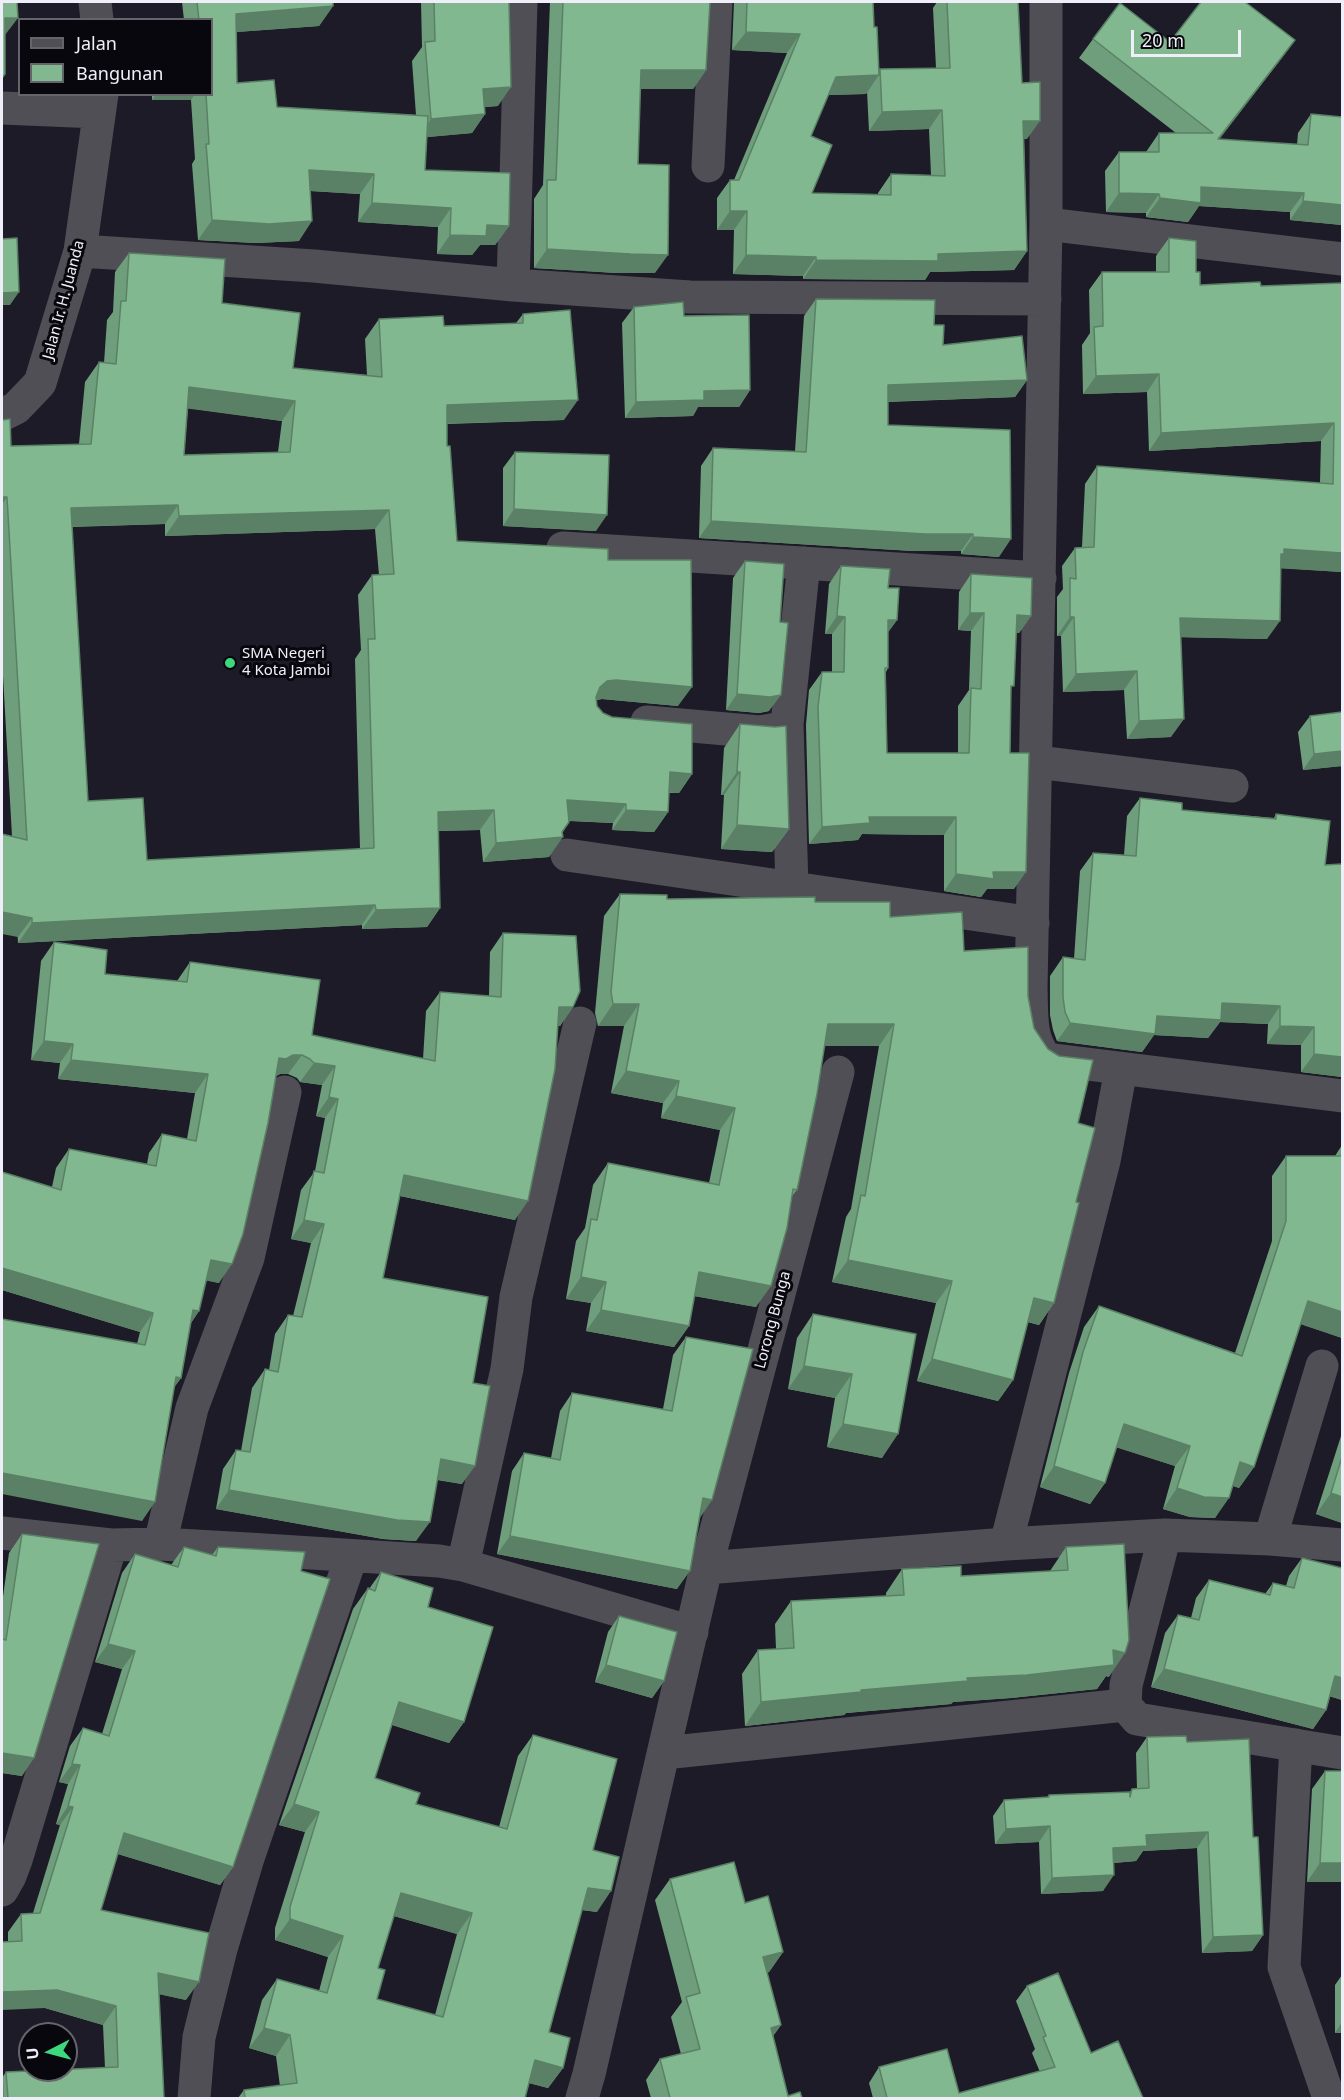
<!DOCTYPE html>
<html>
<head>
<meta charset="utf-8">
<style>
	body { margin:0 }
	#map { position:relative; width:1344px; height:2100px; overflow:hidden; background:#1e1b29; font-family:"Noto Sans",sans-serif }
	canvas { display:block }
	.frame { position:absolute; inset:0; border:3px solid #f0eff9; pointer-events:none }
	.legend { position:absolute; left:18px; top:18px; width:195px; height:78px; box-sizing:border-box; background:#08070d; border:2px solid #65646b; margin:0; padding:8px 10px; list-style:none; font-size:18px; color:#f0eff9 }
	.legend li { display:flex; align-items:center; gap:12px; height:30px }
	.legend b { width:30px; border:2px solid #65646b }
	.north { position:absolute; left:18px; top:2022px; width:60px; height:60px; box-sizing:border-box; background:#08070d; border:2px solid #65646b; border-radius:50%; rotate:264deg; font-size:16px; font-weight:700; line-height:24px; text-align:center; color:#f0eff9 }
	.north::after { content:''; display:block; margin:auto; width:21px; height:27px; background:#3ed77d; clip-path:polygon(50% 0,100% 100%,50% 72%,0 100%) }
	.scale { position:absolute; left:1131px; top:30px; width:110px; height:27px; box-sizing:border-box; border:3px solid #f0eff9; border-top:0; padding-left:8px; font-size:18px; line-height:21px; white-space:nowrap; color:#f0eff9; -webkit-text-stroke:4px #08070d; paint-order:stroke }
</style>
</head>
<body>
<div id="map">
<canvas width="1344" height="2100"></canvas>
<div class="frame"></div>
<ul class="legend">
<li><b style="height:8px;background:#504f56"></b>Jalan</li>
<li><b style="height:16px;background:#81b890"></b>Bangunan</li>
</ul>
<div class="north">U</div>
<div class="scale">20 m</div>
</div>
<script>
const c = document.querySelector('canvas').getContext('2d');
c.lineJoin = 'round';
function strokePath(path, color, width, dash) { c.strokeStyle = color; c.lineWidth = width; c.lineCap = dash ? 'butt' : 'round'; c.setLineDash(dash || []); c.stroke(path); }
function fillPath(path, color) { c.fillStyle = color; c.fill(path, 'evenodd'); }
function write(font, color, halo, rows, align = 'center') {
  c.font = font + ' "Noto Sans",sans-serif'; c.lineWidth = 6; c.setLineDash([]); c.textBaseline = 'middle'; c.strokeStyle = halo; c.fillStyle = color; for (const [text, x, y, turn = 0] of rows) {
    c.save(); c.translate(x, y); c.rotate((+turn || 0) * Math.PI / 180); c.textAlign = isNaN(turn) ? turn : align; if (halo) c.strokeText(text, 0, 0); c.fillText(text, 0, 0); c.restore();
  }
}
strokePath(new Path2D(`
	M95,2l2,18
	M1046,2v222
	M2,108l96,4
	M708,166l8,-164
	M80,251l234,15 199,19 177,12 355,2
	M1342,259l-296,-35 -15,764c1,24 -2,53 16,71l295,37
	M513,285l8,-283
	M2,415l14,-7 24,-25 40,-132 22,-157
	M563,548l477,30
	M647,722l113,10 17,-3 10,-5 17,-161
	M787,724l5,163
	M1037,762l195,24
	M567,855l466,68
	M2,1533l109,12 49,-1 88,5 191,12 24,4 44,-196 9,-72 64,-274
	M1165,1535l-39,150 -1,20 12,14 205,34
	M1270,1539l52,-173
	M160,1544l32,-136 56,-150 37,-166
	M1006,1544l98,-383 17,-92
	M463,1565l229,67
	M706,1568l132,-496
	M1296,1745l-12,222 45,131
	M664,1753l461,-48
	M2,1890l8,-14 6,-16 95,-315
	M194,2098l5,-61 22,-88 26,-88 104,-304
	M582,2098l7,-24 117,-506 300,-24 159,-9 105,4 72,6`), '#504f56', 33);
fillPath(new Path2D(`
	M182,2h151v4l-14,20 -83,6 1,51 40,24 139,8 -4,-54 10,-14 -1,-45h88l-11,104 -13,1v7l-13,19 -45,4 -2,33 84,56 -14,19h-15l-8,10 -35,-1 1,-27 -80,-5 2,-28 -50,-3 -11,50 -43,2 -58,-3 -6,-76 3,-5 -4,-59h-39v-6h60v-74h-28z
	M550,2h160l-4,68 -13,19h-53l-2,75 17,109h-38l-83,-5v-69l9,-14z
	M734,2h139l1,25 5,45 1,-3 56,-1 -3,-60 4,-6h81l4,81 5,56h-3l3,112 -13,19 -84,2 -5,8 -122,-1v-3l-70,-2 1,-44h-17v-32l13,-18h4l53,-127 -55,-3zM867,91l2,40 60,-2 2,46 -40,-1 -13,19v1l-66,-1 -1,-57 17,-41 38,-1z
	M1093,39l77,3 125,-2 -14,19 -62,80 78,6 1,-12 13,-19 31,3v108l-52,-5v-8l-91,-6 -11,16 -42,-5v-4l-40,-1 -1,-41 14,-19h27l13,-19h17l-97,-75z
	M1169,238l27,34 4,13 61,1 81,-3v289l-61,-4 -14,71 -86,-2 -10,100 -44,2 -3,-49 -61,2 -2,-56h-4v-39l6,-8 -1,-23 13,-18 7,-1 3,-63 12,-18 223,17 1,-42 -172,10 -2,-59 -64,2 -1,-49 8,-12 -1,-43 13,-18h54v-16z
	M129,253l93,50 71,65 74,7 -2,-36 14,-20 65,7 72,-3 7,-9 41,106 -117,4v22l10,95 151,19 70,146 -76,-7 -6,1 1,6 6,7 89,61 -13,19h-10l-1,19 -14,20 -42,-2 1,-7 -44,-2 -20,36 -66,5 -3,-32 -42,1 2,77 -13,19 -65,2v-4l-344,18 -16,-285v-238l9,26 68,-2 6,-62 14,-20 5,1 3,-43 6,-8 2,-40zM188,408l94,13 -4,31 -94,3zM165,524v12l210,-7 4,46h-7l-14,20 3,55 -6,9 5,190 -213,11 -59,-59 -16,-274z
	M816,299l118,26 9,20 84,35 -12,17 -127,5v23l111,132 -38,-3v-3h-48l-214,-13 2,-72 12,-18 82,3 9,-135z
	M634,307l50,9 66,74 -11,17h-41l-5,9 -68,2 -3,-95z
	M515,452l81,79 -93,-5v-58z
	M745,561l24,150 -10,2 -33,-3 7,-132z
	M841,566l47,22 9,32 -9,12v36l-2,4 1,81h71v-47l11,-16 2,-59 -13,-1 1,-38 12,-18 60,42 -12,17h-3l-5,58 -1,62 4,136h-27l-6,8 -37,-6v-56l-82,-1 -4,6 -49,4 -3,-119 3,-35 13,-18h10v-38h-7l4,-50z
	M1342,712v54l-39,4 -5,-38 12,-16z
	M740,724l49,105 -17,23 -51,-3 3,-54h-3l3,-47z
	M1140,798l42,12 92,8 2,-4 49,51 17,-1v213l-41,-5v-27l-34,-1 1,-20 -48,-2 -12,16 -54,-3 -12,17 -85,-11 -4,-11 -3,-15v-39l13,-19 11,2 6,-88 13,-18 31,2 3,-39z
	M620,894l47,5 148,3 75,15 74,34 64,45 6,32 44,95 -2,79 -22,101 -15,22 -11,-3 -15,58 -15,21 -81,-20 19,-78 -104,-21 14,-65 5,-8 28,-163h-55l-27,144 -5,6 -36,111 -62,-11 -5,30 -15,21 -88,-16 5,-28 -25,-4 10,-58 9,-13 8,-43 15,-22 101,20 11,-53 -59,-12 2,-15 -52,-10 13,-67h-26l-3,-13 9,-97z
	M503,933l70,74 -13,19h-2l-43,194 -115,-24 -17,82 90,105 -11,101 -25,-4 -21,61 -33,-2 -167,-30 7,-40 13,-19 5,1 11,-63 13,-19 4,1 6,-36 13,-19 5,1 18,-73 -20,-4 10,-49 14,-19 10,-53 -9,-2 6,-31 -22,-3 -3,-4 -9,-4h-8l-4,2 -57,207 -13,-3 -7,31 -8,12 -10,55 -6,8 -33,135 -5,-177 3,-12 -138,-42v-118l50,15 4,-19 13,-19 78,15 2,-11 13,-19 25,5 8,-46 -137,-14 2,-16 -29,-3 10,-99 13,-19 51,32 72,7 13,-19 122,73 111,24 3,-48 14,-19 49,4 1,-44z
	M1342,1145v193l-41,-14 -47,143 -15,21 -6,-2 -18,32 -25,-1 -27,-8 12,-43 -59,-19 -11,36 -15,21 -50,-17 29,-114 15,-46 15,-21 136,47 37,-112v-65l14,-20h49z
	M813,1314l103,20 -34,124 -55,-11 8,-49 -47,-9 9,-51z
	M686,1337l14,181 -23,71 -180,-35 15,-83 12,-18 27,5 9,-47 12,-18 91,16 10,-54z
	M1342,1433v90l-26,-9z
	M22,1534v242l-20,-3v-169l7,-51z
	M184,1547l28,8 6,-8 15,320 -13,18 -102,-31 -17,56 85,90 -27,-6 5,104h-162v-20l4,-6 99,-4 -2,-43 -58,-17 -37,-66v-10l13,-18 12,-1 27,-88 -4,-1 12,-40 -9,-2 11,-36 13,-18 19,6 20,-65 -27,-7 27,-89 13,-19 36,11z
	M1066,1547l43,130 -3,-1 -9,13 -86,9 -58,4 -2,2 -105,9 -2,2 -99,11 -3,-52 16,-24 18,-1 -1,-25 16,-23 95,-5v-3l16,-24 59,7 89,-5z
	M1302,1558l40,10v132l-13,-4 -3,14 -13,19 -162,-42 14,-54 13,-18 13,3 5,-20 13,-18 56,14 8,-11 13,3 3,-10z
	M381,1572l47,35 36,115 -15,21 -57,-18 -17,53 41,26 83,23 19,-71 15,-21 60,115 4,62 -15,-2 -33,122 14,36 -15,20 -19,-5 -4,15h-287l6,-8 36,-4 -4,-30 -27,-8 13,-48 15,-21 42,12 9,-34 -53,-17v-12l30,-96 -26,-7 74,-216 15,-21 1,1zM394,1916l63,18 -22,81 -58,-16 1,-31z
	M619,1616l45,65 -12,17 -57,-16 13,-50z
	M1147,1737l40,5 66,95 10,98 -11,16 -50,2 -5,-105 -54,3 -7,10 -22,2 -11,28 -62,3 -2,-52 -44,2 -2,-28 11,-16 43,-3 2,-2 81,-3 2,-3h5l-1,-36z
	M1325,1771h17v111h-35l5,-93z
	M670,1879l75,24 38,49 -14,20 -2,1 14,52 -8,11 15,60 14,2h-151l-5,-18 14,-21 21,-5 -10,-37 11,-15 -27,-102z
	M1342,1975v58h-7v-48z
	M1027,1986l64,67 52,45h-270l-4,-15 10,-16 80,26 81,-21 -8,-19 3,-4 -19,-48z`), '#6f9e7c');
fillPath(new Path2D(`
	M333,6l-14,20 -96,7 13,-19z
	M5,18h13l-13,17 -3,1z
	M746,32l54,2 -13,19 -55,-3z
	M1295,40l-14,19 -76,99 13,-19z
	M641,70h65l-13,19h-65z
	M879,75l-13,19 -44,1 14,-18z
	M511,87l-13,19 -28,2 13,-19z
	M156,94h39l-4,6h-39z
	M942,110l-13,19 -60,2 13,-19z
	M485,114l-13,19 -54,5 13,-19z
	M1023,121h17l-13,18 -17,1z
	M309,170l65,4 -14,20 -65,-4z
	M1201,187l103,6 -14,19 -91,-6 -11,16 -42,-5 14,-19z
	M1119,193l40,1 -13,19 -40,-1z
	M1303,201l39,4v20l-52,-5z
	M372,203l79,5 -13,19 -80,-5z
	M730,211h17l-13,19h-17z
	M212,220l100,1 -13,20 -43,2 -58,-3z
	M487,225l22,1 -14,19h-15l-8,10 -35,-1 13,-19z
	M547,249l121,6 -13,18h-38l-83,-5z
	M1027,251l-13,19 -84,2 -5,8 -122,-1 13,-19 122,-6z
	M746,255l70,2 -13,19 -70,-2z
	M19,292l-9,13h-8v-12z
	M1159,374l-12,18 -64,2 13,-18z
	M1027,380l-12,17 -139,5 12,-17z
	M189,387l106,14 -13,20 -106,-14z
	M750,390l-11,17h-41l-5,9 -68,2 11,-16 68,-11z
	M578,400l-14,20 -130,4 13,-19z
	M1334,423l-13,18 -172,10 12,-18z
	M2,497h5l-5,8z
	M178,505l-13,19 -108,3 14,-19z
	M514,509l93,6 -11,16 -93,-5z
	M389,510l-14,19 -210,7 14,-20z
	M711,521l262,13 -12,17h-48l-214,-13z
	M973,537l38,2 -12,18 -38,-3z
	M1284,549l58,4v19l-68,-4z
	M970,613h14l-13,18 -13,-1z
	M1017,615l14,1 -12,17h-14z
	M837,616l8,1 -13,17h-7z
	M1070,617h4l-13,19h-4z
	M1180,618l100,3 -13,18 -100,-2z
	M888,620h9l-13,18z
	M1137,671l-13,19 -61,2 13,-18z
	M616,680l76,7 -14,19 -76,-7 -8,2 6,-14 7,-6z
	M737,694l44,1 -12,16 -10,2 -33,-3z
	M1184,719l-13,18 -44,2 12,-18z
	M1342,751v15l-39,4 11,-16z
	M670,772l22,2 -13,19 -22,-1z
	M737,772h3l-16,23h-3z
	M567,800l59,4 -13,19 -59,-3z
	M494,810l-14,20 -56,1 14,-19z
	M626,810l42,2 -14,20 -42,-2z
	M869,817h87l-12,18 -82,-1 -4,6 -49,4 13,-17z
	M737,825l52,4 -17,23 -51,-3z
	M563,837l-14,20 -66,5 13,-19z
	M993,872h33l-12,17h-27l-6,8 -37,-6 12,-17z
	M375,905l-13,20 -344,18 14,-20z
	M440,908l-13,19 -65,2 14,-19z
	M2,912l30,6 -14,19 -16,-3z
	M1222,1003l58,3 -12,18 -48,-2 -12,16 -54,-3 -12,17 -85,-11 13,-18 87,-7z
	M613,1004h26l-15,22h-26z
	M559,1007h14l-13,19h-14z
	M828,1024h66l-15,22h-67z
	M1280,1026l34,1 -13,18 -34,-1z
	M44,1041l29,3 -13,19 -29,-3z
	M1314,1054l28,3v20l-41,-5z
	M293,1055h9l-14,19h-8l-7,4 6,-20z
	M71,1060l137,14 -13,19 -137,-14z
	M314,1063l21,3 -13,19 -22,-3z
	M626,1071l53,10 -16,22 -52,-10z
	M676,1096l59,12 -15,22 -59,-12z
	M329,1097l9,2 -13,19 -9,-2z
	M404,1175l124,26 -13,19 -124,-26z
	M304,1220l20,4 -13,19 -20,-4z
	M211,1260l21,4 -13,19 -21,-4z
	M848,1260l104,21 -16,22 -104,-21z
	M2,1268l151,45 -13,19 -138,-42z
	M699,1272l72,14 -15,21 -73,-13z
	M581,1277l25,5 -15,21 -25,-4z
	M1034,1298l20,5 -15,22 -20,-5z
	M1308,1301l34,11v26l-48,-16z
	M193,1310l6,1 -13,19z
	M601,1310l88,16 -15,21 -88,-16z
	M932,1359l81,21 -15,21 -81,-20z
	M804,1366l48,8 -17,24 -47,-9z
	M176,1377l5,1 -14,19z
	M843,1424l55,10 -16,24 -55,-11z
	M1124,1424l66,22 -15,20 -66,-21z
	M441,1459l34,7 -13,18 -34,-6z
	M1240,1462l14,5 -15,21 -14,-5z
	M1054,1466l51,17 -15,21 -50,-17z
	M2,1473l153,29 -13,19 -140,-27z
	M1177,1488l52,10 -14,20 -25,-1 -27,-8z
	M229,1490l201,32 -14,19 -33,-2 -167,-30z
	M1331,1493l11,4v26l-26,-9z
	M703,1498l9,2 -12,18z
	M510,1536l180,35 -13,18 -180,-35z
	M108,1644l27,7 -13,18 -27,-7z
	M1113,1650l12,3 -16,24 -3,-1 -9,13 -86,9 -58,4 -2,2 -105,9 -2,2 -99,11 16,-24 100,-12 106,-12z
	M606,1665l58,16 -12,17 -57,-16z
	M1164,1669l162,41 -13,19 -162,-42z
	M1335,1676l7,2v22l-20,-6z
	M399,1702l65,20 -15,21 -65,-21z
	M2,1753l32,5 -12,18 -20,-3z
	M72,1764l8,1 -12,19 -9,-2z
	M294,1804l25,8 -14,20 -26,-7z
	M68,1806l5,1 -13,18 -4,-1z
	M1050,1826l-11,16 -44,2 11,-15z
	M1208,1832l-11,16 -54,3 -7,10 -34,3 11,-16 33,-13z
	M124,1833l109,34 -13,18 -109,-33z
	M1320,1863h22v19h-35z
	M1114,1875l-11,16 -62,3 11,-16z
	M588,1888l23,3 -14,21 -23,-3z
	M401,1893l71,20 -15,21 -70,-20z
	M290,1919l53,17 -15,21 -53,-17z
	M1263,1935l-11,16 -50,2 11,-16z
	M783,1952l-14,20 -21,6 15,-21z
	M158,1973l41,9 -13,18 -41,-9z
	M57,1990l59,16 -13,19 -58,-17 -43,2v-18z
	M1342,2022v11h-7z
	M781,2025l-15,21 5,-18z
	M264,2028l26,7 -14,21 -27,-8z
	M535,2060l28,8 -15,20 -27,-7z`), '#5a8165');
const building = new Path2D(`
	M2,2h15l1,16h-13v56l-3,4z
	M197,2h136v4l-97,8 1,69 37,-3 3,27 151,9 -3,54 85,3 -1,53 -22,-1 -1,11 -36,-1 1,-27 -79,-5 2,-29 -65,-4 3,51 -43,3 -57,-4 -6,-76h3l-3,-50h6v-74h-13z
	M434,2h75l2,85 -28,2 2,25 -54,5 -6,-77 10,-1z
	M563,2h147l-4,68h-65l-3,94 31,1 -1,90 -38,-1 -83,-5v-69h9z
	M747,2h126l1,25h3l2,48 -43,2 -25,59 21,9 -20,48 79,2v-21l54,2 -3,-66 -60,2 -2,-43 70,-1 -3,-66h71l4,81 18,-1v39h-17l4,130 -89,3v7l-122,-1v-3l-70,-2 1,-44h-17v-31h9l61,-146 -54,-2z
	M1201,2h44l50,38 -77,99 90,6 3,-31 31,3v88l-39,-4 1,-8 -103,-6v16l-41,-5 -1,-4 -40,-1v-41h40v-19h54l-120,-94 27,-36 50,39z
	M17,238l2,54 -17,1v-54z
	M1169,238l27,3v31h4v13l60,-3 1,4 81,-3v270l-58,-4v5h-3l-1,67 -100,-3 4,101 -45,2 -2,-50 -61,3 -2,-57h-4v-39l6,1 -1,-31 19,-1 3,-81 236,18 1,-61 -173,10 -2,-59 -63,2 -2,-49 9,-1 -1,-54h67z
	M129,253l96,6 -3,44 78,10 -7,55 89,9 -3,-58 64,-3 1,10 79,-3v-9l47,-4 8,90 -131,5v41h3l7,95 151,8v11h83l1,127 -76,-7 -9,1 -7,6 -4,10 1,9 6,7 9,4 80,7v50l-22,-2 -2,40 -42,-2v-6l-59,-4 2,22 -7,10 1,5 -67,6 -2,-33 -56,2 2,96 -64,2 -1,-5 -343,18v-5l-30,-6v-78l25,6 -20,-343h-5v-77l8,-1 1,27 80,-2 8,-82 17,2 5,-63h5zM189,387l106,14 -5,51 -106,3zM178,505l1,11 210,-6 5,64 -22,1 3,64h-7l6,209 -227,12 -4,-62 -55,3 -17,-293z
	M816,299l119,1 -1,25h10l-1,20 79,-9 5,44 -139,5v40l122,5 1,109 -38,-2v-3h-48l-214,-13 2,-73 93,4z
	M683,302l1,14 65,-1 1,75 -46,1v9l-68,2 -2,-95z
	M515,452l94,3 -2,60 -93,-6z
	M745,561l39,3 -4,58 8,1 -7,72 -11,2 -33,-3z
	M841,566l49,3 -2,19h11l-2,32h-9v48h-3l2,85h82l2,-65 10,1 3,-76h-14l1,-39 61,4 -1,38 -14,-1 -3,71h-3l-1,67h19l-3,119h-33l1,7 -38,-5v-57h-87l1,6 -48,4 -4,-120 4,-35h22l1,-55 -8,-1z
	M1342,712v39l-28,3 -4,-38z
	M740,724l35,3 11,-1 3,103 -52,-4 3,-53h-3z
	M1140,798l42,5v7l94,9v-5l54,7 -5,44 17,-1v193l-28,-3v-27l-34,-1v-20l-58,-3 -1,17 -64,-4 -2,18 -85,-11 -5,-11 -2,-15v-40l22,3 8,-107 43,3z
	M620,894l47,1v4l148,-2v5h75v15l72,-5 2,39 64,-4v49l6,32 14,21 11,7 34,4 -15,63 17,5 -19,74 3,1 -25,100 -20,-5 -21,82 -81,-21 20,-78 -104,-21 13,-65 4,1 29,-172h-66l-11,70 -18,87 -2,9 -4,-1 -6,39 -16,58 -72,-14 -10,54 -88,-16 5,-28 -25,-5 10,-58 6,1 11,-57 111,22 16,-77 -59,-12 3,-15 -53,-10 13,-67h-26l-2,-12z
	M503,933l73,3 4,55 -7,16h-14l-4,62 -27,132 -124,-26 -21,103 105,19 -15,86 17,3 -15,80 -34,-7 -11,63 -33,-2 -168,-30 7,-40 14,2 15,-83 13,3 10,-57 14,2 22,-93 -20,-4 10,-49 10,2 14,-74 -9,-2 6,-31 -21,-3 -4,-4 -8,-4h-9l-7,4 -7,-1 -11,65 -25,111 -11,30 -21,-4 -12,51 -6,-1 -12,68 -5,-1 -21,125 -153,-29v-154l143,26 8,-32 -151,-45v-96l59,18 8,-41 87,17 6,-32 34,7 12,-67 -137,-14 2,-16 -29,-3 10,-99 53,8 -2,24 82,8 3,-20 130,18 -8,55 123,26 5,-69 61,5z
	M1286,1156h56v156l-34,-11 -54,166 -14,-5 -11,36 -25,-1 -27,-9 13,-42 -66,-22 -19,59 -51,-17 29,-114 16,-46 143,50 44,-135z
	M813,1314l103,20 -18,100 -55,-10 9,-50 -48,-8z
	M686,1337l67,12 -41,151 -9,-2 -13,73 -180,-35 14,-83 36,7 12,-67 100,18z
	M1342,1457v40l-11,-4z
	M22,1534l77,10 -65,214 -32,-5v-114l4,1z
	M1124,1544l5,96 -4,13 -12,-3 1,15 -87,10 -60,3 1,3 -107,9v2l-100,10 -3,-52 36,-2 -3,-47 113,-6 -2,-26 59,-3v10l107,-6 -2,-23z
	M184,1547l32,9 2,-9 87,5 -4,19 29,8 -97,288 -109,-34 -23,77 108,23 -10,49 -41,-9 6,125h-156l-2,-26 112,-5 -2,-61 -59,-16 -55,2v-50l20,-1 -1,-27 19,-1 33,-106 -5,-1 12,-41 -8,-1 11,-36 26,8 26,-85 -27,-7 27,-90 43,13z
	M1302,1558l40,10v110l-7,-2 -9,34 -162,-41 14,-54 21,5 10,-40 61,15 3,-12 21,5z
	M381,1572l52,16 -5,19 65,20 -29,95 -65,-20 -24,76 45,15 -4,11 91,25 26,-94 84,24 -24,91 26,7 -8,34 -23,-3 -39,144 21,6 -7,30 -28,-8 -10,38h-280l-1,-8 53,-7 -7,-48 -26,-7 13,-49 50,14 16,-57 -53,-17v-12l29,-95 -25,-8 74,-216 7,3zM401,1893l71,20 -29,104 -66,-18 8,-29 -7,-2z
	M619,1616l58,16 -13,49 -58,-16z
	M1186,1736l1,6 62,-3 4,98h5l5,98 -50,2 -5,-105 -62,3 1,11 -34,2 1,27 -62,3 -2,-52 -44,3 -2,-29 45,-3v-2l81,-3v5l2,-8 17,-1 -2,-51z
	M1325,1771h17v92h-22z
	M734,1862l11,41 23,-7 15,56 -20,5 18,68 -10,3 17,68 12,-4 2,6h-132l-10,-39 40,-10 -14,-52 14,-4 -30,-114z
	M1058,1973l33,80 27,-12 25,57h-256l-8,-31 68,-18 12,44 96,-26 -12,-30 3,-1 -19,-50z
	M2,2062l1,36h-1z`);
fillPath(building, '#81b890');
strokePath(building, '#5a8165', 1.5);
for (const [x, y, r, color] of [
	[230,663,6,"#3ed77d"]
]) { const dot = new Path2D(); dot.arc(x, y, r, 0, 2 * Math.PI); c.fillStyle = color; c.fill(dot); strokePath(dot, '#08070d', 2); }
write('15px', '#f0eff9', '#08070d', [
	["Jalan Ir. H. Juanda",64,300,-75],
	["Lorong Bunga",773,1320,-75]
]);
write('15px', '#f0eff9', '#08070d', [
	["SMA Negeri",242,654],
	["4 Kota Jambi",242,671]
], 'left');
</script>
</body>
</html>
